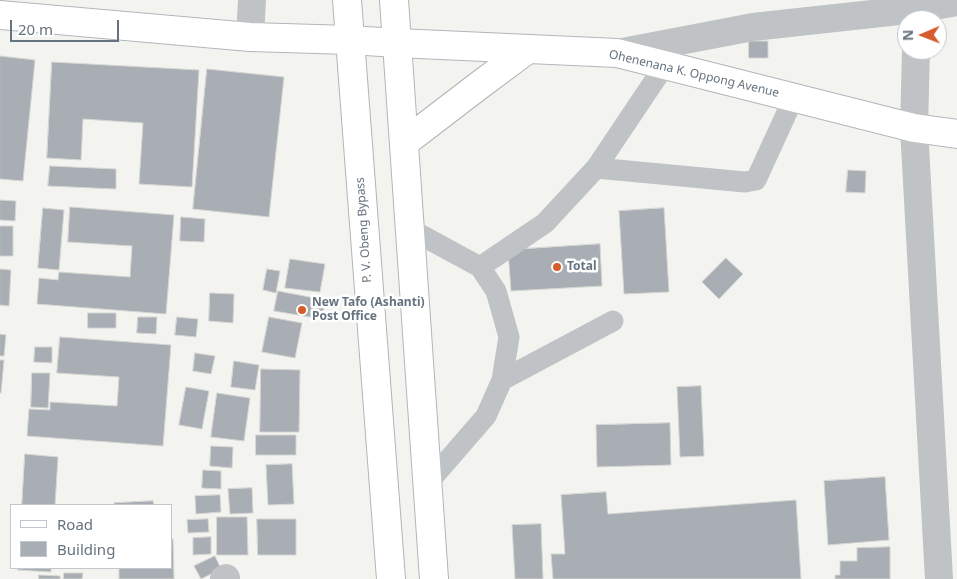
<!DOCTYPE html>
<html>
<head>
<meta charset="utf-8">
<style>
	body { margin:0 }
	#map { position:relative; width:957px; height:579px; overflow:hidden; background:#f3f4f0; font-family:"Noto Sans",sans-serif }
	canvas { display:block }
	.legend { position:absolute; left:10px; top:504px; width:162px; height:65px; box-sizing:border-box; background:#fff; border:1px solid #c1c7cc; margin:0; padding:6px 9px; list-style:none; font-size:15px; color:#65727f }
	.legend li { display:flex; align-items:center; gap:10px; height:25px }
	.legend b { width:25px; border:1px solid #c1c7cc }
	.north { position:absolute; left:897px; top:10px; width:50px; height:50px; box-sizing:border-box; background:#fff; border:1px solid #c1c7cc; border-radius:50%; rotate:269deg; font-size:14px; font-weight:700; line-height:20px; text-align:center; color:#65727f }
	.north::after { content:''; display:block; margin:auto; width:18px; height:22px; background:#d65b2d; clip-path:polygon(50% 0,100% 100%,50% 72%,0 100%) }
	.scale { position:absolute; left:10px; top:20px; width:109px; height:22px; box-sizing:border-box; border:2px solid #65727f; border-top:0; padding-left:6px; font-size:15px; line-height:18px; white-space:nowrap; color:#65727f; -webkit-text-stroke:4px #fff; paint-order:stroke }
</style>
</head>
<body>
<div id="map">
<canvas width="957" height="579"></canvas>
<ul class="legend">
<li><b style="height:6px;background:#fff"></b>Road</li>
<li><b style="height:14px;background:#a8aeb3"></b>Building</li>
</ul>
<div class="north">N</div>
<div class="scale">20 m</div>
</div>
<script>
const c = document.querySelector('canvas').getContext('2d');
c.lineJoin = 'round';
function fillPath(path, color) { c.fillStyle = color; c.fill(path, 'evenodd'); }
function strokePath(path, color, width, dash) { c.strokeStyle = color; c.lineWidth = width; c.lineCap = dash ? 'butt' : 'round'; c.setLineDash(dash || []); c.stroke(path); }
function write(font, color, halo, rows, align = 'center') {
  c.font = font + ' "Noto Sans",sans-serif'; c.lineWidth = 5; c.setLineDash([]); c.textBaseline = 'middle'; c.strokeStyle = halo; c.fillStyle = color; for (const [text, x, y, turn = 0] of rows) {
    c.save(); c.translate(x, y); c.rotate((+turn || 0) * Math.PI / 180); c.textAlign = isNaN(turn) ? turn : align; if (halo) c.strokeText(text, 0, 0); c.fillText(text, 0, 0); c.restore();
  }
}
const building = new Path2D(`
	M749,41h19v17h-19z
	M0,56l35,4 -12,121 -23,-2z
	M52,62l147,8 -7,117 -53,-3 4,-61 -60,-4 -2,41 -34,-2z
	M207,69l77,8 -15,140 -76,-8z
	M50,166l66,3v20l-68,-3z
	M848,170l18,1 -1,22 -19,-1z
	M0,200l16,1 -1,20 -15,-1z
	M70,207l104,8 -8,99 -129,-10 2,-26 19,2 1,-8 71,5 2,-31 -64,-4z
	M43,208l21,2 -5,60 -21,-2z
	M664,208l5,84 -45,2 -5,-83z
	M181,217l24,2 -1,23 -24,-1z
	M0,226h13v30h-13z
	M600,244l2,42 -91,5 -3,-41z
	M726,258l17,16 -24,25 -17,-17z
	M290,259l35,5 -5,28 -35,-4z
	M0,269l11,1 -2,36 -9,-1z
	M267,269l13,2 -4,22 -13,-3z
	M278,291l47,9 -3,19 -48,-8z
	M210,293l24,1 -1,29 -24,-2z
	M88,313h28v15h-28z
	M138,317h19l-1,17 -19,-1z
	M177,317l21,2 -2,18 -21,-2z
	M269,317l33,6 -7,35 -33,-6z
	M0,334l6,1 -2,21h-4z
	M60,337l111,8 -8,101 -136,-10 2,-27 21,1v-8l67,4 2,-29 -62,-4z
	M35,347h17v16l-18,-1z
	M195,353l20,3 -4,18 -18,-3z
	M0,360h4l-3,33h-1z
	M234,361l25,4 -4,25 -24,-3z
	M261,369l39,1 -1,62h-39z
	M32,373h18l-2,35 -17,-1z
	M701,386l3,70 -24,1 -3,-70z
	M186,387l23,4 -7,38 -23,-4z
	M217,393l33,5 -6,43 -33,-4z
	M670,423l1,42 -74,2 -1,-42z
	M256,435h40v20h-40z
	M211,446l22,1 -1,21 -22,-2z
	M25,454l33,3 -3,48h-33z
	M292,464l2,40 -26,1 -2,-40z
	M203,470l18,1v18l-19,-1z
	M885,477l4,63 -61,5 -4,-64z
	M252,488l1,25 -23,1 -2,-25z
	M606,492l2,22 188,-14 5,79h-248l-2,-25h14l-4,-59z
	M220,495l1,17 -25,2 -1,-18z
	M153,501l1,4h-39l-1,-2z
	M217,517h30l1,38h-31z
	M208,519l1,13 -21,1 -1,-13z
	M257,519h39v36h-38z
	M541,524l2,55h-28l-3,-54z
	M211,537v17l-18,1v-17z
	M171,539h2l1,40h-55v-11h52z
	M890,547v32h-55v-4h5v-14h17v-13z
	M215,556l6,13 -20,10 -7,-13z
	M18,568h33v4l-33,-2z
	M64,573h19l-1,6h-18z
	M39,575l21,1v3h-21z`);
fillPath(building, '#a8aeb3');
strokePath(building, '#d5d5d3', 1);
const secondary = new Path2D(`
	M0,15l250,22 100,3 47,3 220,10 297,75 43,6`);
const highway = new Path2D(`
	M347,0l44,579
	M394,0l40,579
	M404,143l73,-56 51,-38`);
strokePath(secondary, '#b2b6ba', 30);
strokePath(highway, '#b2b5b8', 30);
strokePath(new Path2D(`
	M596,168l149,14 11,-2 38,-83
	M410,229l70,38 16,24 13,46 -7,43 -16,36 -58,67
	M480,267l65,-44 51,-55 69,-103
	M502,380l111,-59`), '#bfc3c6', 21);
strokePath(new Path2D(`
	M250,37l2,-37
	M916,50l-2,78 25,451
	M617,53l136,-26 164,-18 40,-7
	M224,579l2,-1`), '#bfc3c6', 28);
strokePath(secondary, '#fff', 28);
strokePath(highway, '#fff', 28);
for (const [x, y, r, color] of [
	[557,267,5,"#d65b2d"],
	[302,310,5,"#d65b2d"]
]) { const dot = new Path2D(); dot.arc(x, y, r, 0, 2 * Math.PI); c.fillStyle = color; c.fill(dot); strokePath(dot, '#fff', 2); }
write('12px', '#65727f', '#fff', [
	["Ohenenana K. Oppong Avenue",694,74,13],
	["P. V. Obeng Bypass",364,230,-94]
]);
write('bold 12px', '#65727f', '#fff', [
	["Total",567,267],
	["New Tafo (Ashanti)",312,303],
	["Post Office",312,317]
], 'left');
</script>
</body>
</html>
